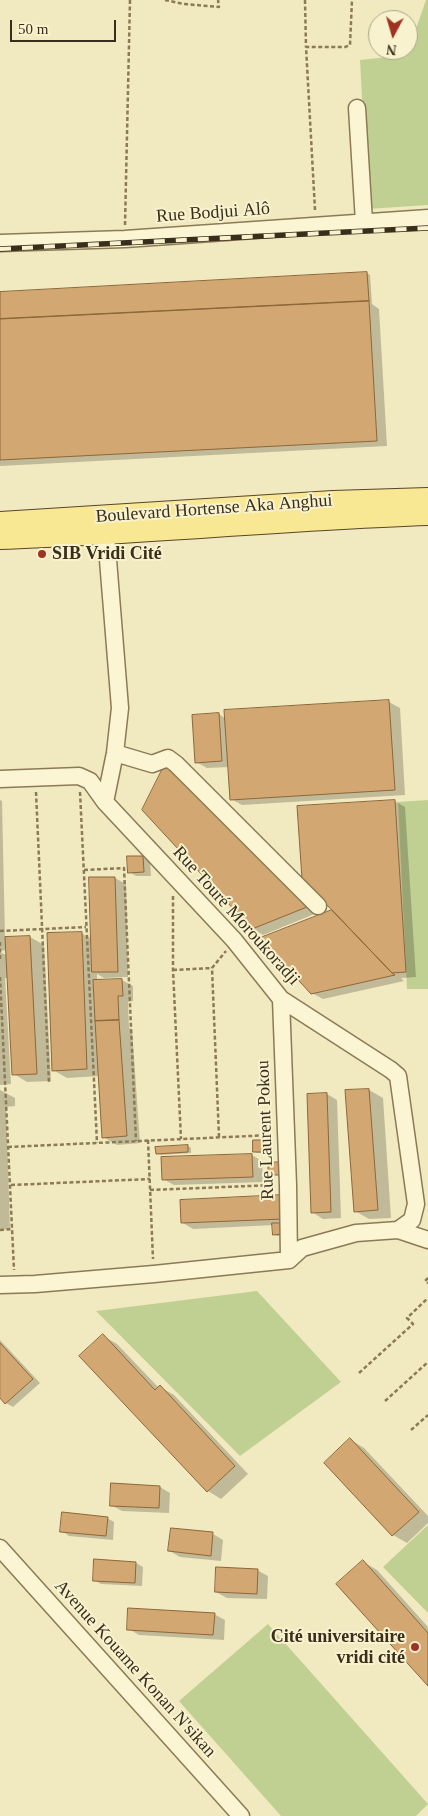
<!DOCTYPE html>
<html>
<head>
<meta charset="utf-8">
<style>
	body { margin:0 }
	#map { position:relative; width:428px; height:1816px; overflow:hidden; background:#f1e9bf; font-family:"Times New Roman",serif }
	canvas { display:block }
	.north { position:absolute; left:368px; top:10px; width:50px; height:50px; box-sizing:border-box; background:#f8f2cf; border:1px solid #aca487; border-radius:50%; rotate:186deg; font-size:14px; font-weight:700; line-height:20px; text-align:center; color:#392e1b }
	.north::after { content:''; display:block; margin:auto; width:18px; height:22px; background:#9f3221; clip-path:polygon(50% 0,100% 100%,50% 72%,0 100%) }
	.scale { position:absolute; left:10px; top:20px; width:106px; height:22px; box-sizing:border-box; border:2px solid #392e1b; border-top:0; padding-left:6px; font-size:15px; line-height:18px; white-space:nowrap; color:#392e1b; -webkit-text-stroke:4px #f8f2cf; paint-order:stroke }
</style>
</head>
<body>
<div id="map">
<canvas width="428" height="1816"></canvas>
<div class="north">N</div>
<div class="scale">50 m</div>
</div>
<script>
const c = document.querySelector('canvas').getContext('2d');
c.lineJoin = 'round';
function fillPath(path, color) { c.fillStyle = color; c.fill(path, 'evenodd'); }
function strokePath(path, color, width, dash) { c.strokeStyle = color; c.lineWidth = width; c.lineCap = dash ? 'butt' : 'round'; c.setLineDash(dash || []); c.stroke(path); }
function write(font, color, halo, rows, align = 'center') {
  c.font = font + ' "Times New Roman",serif'; c.lineWidth = 4; c.setLineDash([]); c.textBaseline = 'middle'; c.strokeStyle = halo; c.fillStyle = color; for (const [text, x, y, turn = 0] of rows) {
    c.save(); c.translate(x, y); c.rotate((+turn || 0) * Math.PI / 180); c.textAlign = isNaN(turn) ? turn : align; if (halo) c.strokeText(text, 0, 0); c.fillText(text, 0, 0); c.restore();
  }
}
fillPath(new Path2D(`
	M426,0h2v205l-60,4 -8,-149 47,-5z
	M428,800v189h-21l-9,-187z
	M257,1291l84,91 -101,74 -144,-145z
	M428,1525v88l-45,-46z
	M268,1624l160,180 -12,12h-135l-102,-115z`), '#c0d092');
fillPath(new Path2D(`
	M367,273l3,2 2,29 7,5 8,137 -387,20v-173z
	M389,702l11,6 5,87 -163,10 -11,-6 -2,-32 -22,1 -11,-6 23,-48 7,5z
	M165,765l152,148 -54,22 -11,-7z
	M0,800l2,1 3,137 25,-1 14,8 7,136 -24,1 -13,-8 -5,-96h-4l6,106 -11,1v-133l8,4 -1,-6 -7,1z
	M395,801l10,6 11,170 -15,1 3,3 -81,18 -11,-6 22,-83z
	M143,857l7,4 1,15h-15l-7,-4z
	M115,878l11,6 2,93 -24,1 -7,-4v7l25,-1 11,6v15l-5,1 1,26 3,1 8,114 -23,2 -14,-8 -3,-61 -33,2 -14,-8 28,-137 11,6 -1,-60z
	M0,1090l15,8v8l-9,1 4,122 -10,1z
	M369,1090l14,8 8,120 -22,1 -14,-8z
	M327,1094l10,6 4,118 -18,1 -11,-7z
	M268,1141l3,2v10h-14l-3,-2z
	M188,1146l3,2v5l-31,2 -3,-2z
	M252,1155l10,6 1,21 -89,3 -11,-6z
	M283,1196l3,40h-9l-3,-2v-9l-81,4 -10,-6z
	M103,1336l14,8 42,44 1,-1 14,8 74,79 -27,25 -13,-8 -127,-135z
	M0,1340l40,43 -27,24 -7,-4 -6,-7z
	M351,1440l13,8 64,68v7l-21,20 -14,-8z
	M160,1487l10,6 -1,20 -47,-2 -11,-6z
	M107,1518l7,4 -1,18 -44,-4 -7,-5z
	M213,1534l10,6 -2,21 -41,-4 -10,-6z
	M363,1562l14,8 51,57v58z
	M136,1563l7,4 -1,19 -41,-2 -7,-4z
	M257,1570l11,6 -1,23 -40,-1 -11,-6z
	M214,1614l11,6 -1,20 -85,-5 -10,-6z`), '#0003');
const building = new Path2D(`
	M367,272l2,29 -369,18v-27z
	M369,301l8,140 -377,19v-141z
	M389,700l6,90 -165,10 -6,-90z
	M219,713l3,48 -27,2 -3,-48z
	M165,764l142,143 -55,22 -110,-119z
	M395,800l11,172 -14,1 -90,-94 -5,-73z
	M127,856h16l1,16 -16,1z
	M89,877h26l3,95h-26z
	M332,910l60,63 3,2 -84,19 -51,-56z
	M82,932l5,137 -35,2 -5,-138z
	M30,936l7,138 -25,1 -7,-138z
	M122,979l1,17h-5l1,24 -24,1 -2,-41z
	M119,1020l8,116 -25,2 -7,-117z
	M369,1089l9,121 -24,2 -9,-122z
	M327,1093l4,119 -20,1 -4,-119z
	M253,1140h15v12h-15z
	M188,1145v7l-32,2 -1,-7z
	M252,1154l1,23 -91,3 -1,-23z
	M282,1162v13h-14v-12z
	M283,1195l1,24 -103,4 -1,-23z
	M272,1223h11v11l-10,1z
	M103,1334l52,56 5,-5 75,81 -28,26 -128,-136z
	M0,1343l33,36 -28,25 -5,-6z
	M350,1438l69,74 -27,24 -68,-73z
	M111,1483l49,3 -1,22 -49,-2z
	M62,1512l46,5 -2,19 -46,-4z
	M171,1528l42,4 -2,24 -43,-5z
	M94,1559l42,3 -1,21 -42,-2z
	M363,1560l65,73v53l-92,-102z
	M216,1567l42,2 -1,25 -42,-2z
	M128,1608l87,5 -2,22 -86,-5z`);
fillPath(building, '#d2a771');
strokePath(building, '#8c663a', 1);
const minor = new Path2D(`
	M357,108l7,114
	M0,243l125,-4 303,-21
	M115,753l37,11 16,-6 8,6 142,142
	M0,779l79,-3 11,5 15,21
	M281,999l7,186 1,75
	M398,1230l30,10
	M0,1285l35,-1 119,-10 135,-14 13,-12 54,-15 42,-3 14,-10 4,-16 -18,-128 -7,-6 -110,-71 -47,-59 -129,-138 10,-49 5,-45 -14,-173
	M0,1548l241,268`);
const major = new Path2D(`
	M0,522l333,-21 95,-3
	M0,539c143,-5 285,-19 428,-24`);
strokePath(minor, '#8b7a56', 19);
strokePath(major, '#58462b', 22);
strokePath(new Path2D(`
	M165,0l19,4 35,3 -1,-7
	M305,0l1,47
	M315,210l-9,-163h39l5,-2 2,-45
	M125,225l5,-225
	M36,792l13,291
	M80,792l17,351
	M84,870l40,-2 12,273
	M173,896v74l8,169
	M0,931l86,-4
	M0,942v17
	M173,970l39,-2
	M0,977l14,293
	M219,1137l-7,-169 14,-17
	M148,1140l5,119
	M8,1147l264,-12
	M11,1185l139,-6
	M150,1190l124,-5
	M0,1230l13,-1
	M428,1278l-3,3 3,2
	M359,1373l54,-49 -6,-6 21,-20
	M385,1401l43,-39
	M411,1430l17,-15`), '#8b7a56', 2.5, [4, 2.5]);
strokePath(minor, '#fbf5d3', 16);
strokePath(major, '#f8e793', 20);
const rail = new Path2D(`
	M0,249l428,-21`);
strokePath(rail, '#392e1b', 5.5);
strokePath(rail, '#f8f2cf', 4, [11]);
for (const [x, y, r, color] of [
	[42,554,5,"#9f3221"],
	[415,1647,5,"#9f3221"]
]) { const dot = new Path2D(); dot.arc(x, y, r, 0, 2 * Math.PI); c.fillStyle = color; c.fill(dot); strokePath(dot, '#f8f2cf', 2); }
write('18px', '#392e1b', '#f8f2cf', [
	["Rue Bodjui Alô",213,213,-4],
	["Boulevard Hortense Aka Anghui",214,509,-4],
	["Rue Touré Moroukoradji",236,916,48],
	["Rue Laurent Pokou",266,1130,-92],
	["Avenue Kouame Konan N'sikan",135,1669,48]
]);
write('bold 18px', '#392e1b', '#f8f2cf', [
	["SIB Vridi Cité",52,554],
	["Cité universitaire",405,1637,"right"],
	["vridi cité",405,1658,"right"]
], 'left');
</script>
</body>
</html>
